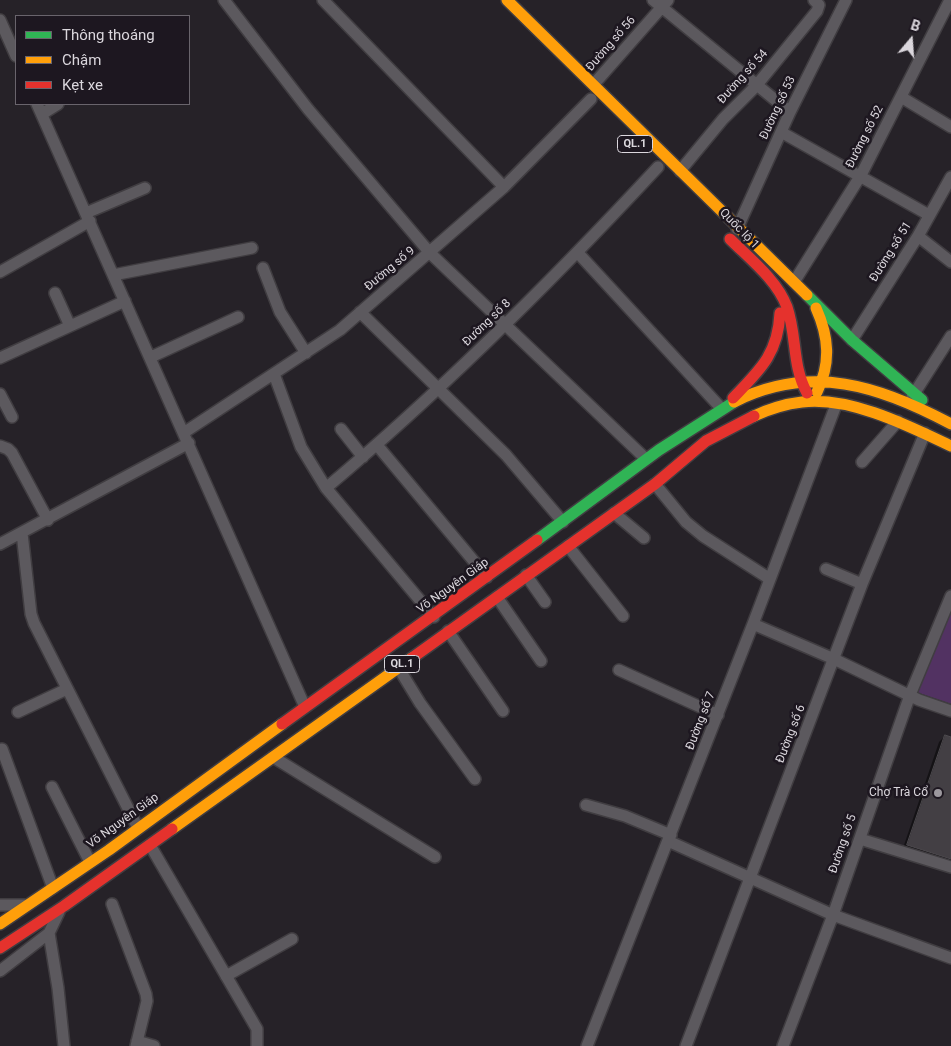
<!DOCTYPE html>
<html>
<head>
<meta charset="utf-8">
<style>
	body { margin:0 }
	#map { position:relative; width:951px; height:1046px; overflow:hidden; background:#262228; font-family:Roboto,sans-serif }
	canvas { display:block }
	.legend { position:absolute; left:15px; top:15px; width:175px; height:90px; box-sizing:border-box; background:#1d1720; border:1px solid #69646c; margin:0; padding:6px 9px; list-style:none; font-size:15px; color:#dbd7dd }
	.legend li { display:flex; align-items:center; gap:10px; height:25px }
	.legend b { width:25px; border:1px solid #69646c }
	.north { position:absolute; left:886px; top:15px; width:50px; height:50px; -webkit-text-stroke:4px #1d1720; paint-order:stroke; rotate:18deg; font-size:14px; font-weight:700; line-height:20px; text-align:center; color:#dbd7dd }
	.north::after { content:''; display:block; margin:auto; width:18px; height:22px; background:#dbd7dd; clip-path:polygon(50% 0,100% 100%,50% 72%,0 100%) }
</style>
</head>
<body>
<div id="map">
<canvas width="951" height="1046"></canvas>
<ul class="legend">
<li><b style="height:6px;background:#30b455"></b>Thông thoáng</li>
<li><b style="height:6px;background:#ff9f0a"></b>Chậm</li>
<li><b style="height:6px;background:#e5322d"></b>Kẹt xe</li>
</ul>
<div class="north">B</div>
</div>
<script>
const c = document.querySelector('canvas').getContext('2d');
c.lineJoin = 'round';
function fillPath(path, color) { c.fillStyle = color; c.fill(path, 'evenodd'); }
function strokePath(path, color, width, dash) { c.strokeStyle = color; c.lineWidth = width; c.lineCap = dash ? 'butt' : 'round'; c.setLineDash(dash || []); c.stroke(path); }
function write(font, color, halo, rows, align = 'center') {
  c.font = font + ' Roboto,sans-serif'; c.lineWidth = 5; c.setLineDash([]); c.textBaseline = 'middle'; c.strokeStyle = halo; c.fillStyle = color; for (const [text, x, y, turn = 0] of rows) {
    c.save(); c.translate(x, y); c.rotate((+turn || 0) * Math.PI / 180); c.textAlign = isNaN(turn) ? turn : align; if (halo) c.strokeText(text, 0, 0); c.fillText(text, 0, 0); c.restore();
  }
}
fillPath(new Path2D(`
	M951,606v98l-35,-12z`), '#523262');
fillPath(new Path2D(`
	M945,736l6,2v130l-49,-17 37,-109z`), '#0007');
const building = new Path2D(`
	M945,735l6,2v122l-44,-14z`);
fillPath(building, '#433f44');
strokePath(building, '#4d4a4e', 1);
const street = new Path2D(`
	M224,0l84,109 122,144 216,206
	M323,0l181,187
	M653,0l137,112
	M0,20l16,36
	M594,84l74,-84
	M901,97l50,30
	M37,104l268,603
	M42,114l16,-10
	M781,132l148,83
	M680,171l43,-52 33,-33 61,-75 2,-6 -5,-5
	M86,213l59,-25
	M737,229l53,-117 56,-112
	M918,236l33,26
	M578,253l143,155
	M263,268l17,44 26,41
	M0,272l90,-51
	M113,275l139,-27
	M794,282l67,-107 89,-175
	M55,293l15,33
	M360,312l146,143 57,67
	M852,340l66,-104 33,-59
	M151,357l87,-40
	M0,358l125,-57
	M274,374l27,73 25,41 108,129
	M0,394l12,23
	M912,397l39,-61
	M341,429l22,28
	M185,432l155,-102 164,-143 87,-88
	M377,445l110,132
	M0,446l8,3 4,4 36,67
	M862,462l36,-41
	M655,484l31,38 17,14 67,43
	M326,488c118,-99 227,-208 332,-321
	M614,513l30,25
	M22,533l9,81 3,9 104,205
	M0,544l189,-101
	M568,546l55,70
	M826,569l36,15
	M526,575l19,27
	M497,597l44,64
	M753,624l81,35 85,41 32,11
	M448,631l55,80
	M398,667l22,36 55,76
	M619,670l99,45
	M18,712l49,-23
	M2,749l51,139
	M273,757l162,100
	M52,787l38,75
	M586,805l39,11 46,19
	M860,839l91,28
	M668,841l165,74 118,43
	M150,845l107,184v17
	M112,904l34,90 1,7 -11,45
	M0,905h25
	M49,933l9,55 6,58
	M0,971l49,-38 10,-21
	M226,976l66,-37
	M137,1041l17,5
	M587,1046l166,-422 83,-219
	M686,1046l176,-462 63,-151
	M783,1046l50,-131 77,-220 41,-99`);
const fast = new Path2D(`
	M807,295l45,45 70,60
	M537,540l122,-90 75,-48`);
const slow = new Path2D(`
	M507,0l300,295
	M816,308c13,29 15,55 1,84
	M734,402c77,-39 146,-16 217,22
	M754,416c15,-7 31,-12 48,-14 48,-6 107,24 149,44
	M172,829l240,-171
	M0,924l109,-74 173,-126`);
const jam = new Path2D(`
	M730,239c20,20 47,41 57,68 10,29 5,59 20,86
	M733,398c27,-28 45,-44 47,-85
	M412,658l243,-174 51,-43 48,-25
	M282,724l255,-184
	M0,948l64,-42 108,-77`);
strokePath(street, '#403d41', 14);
strokePath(fast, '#403d41', 14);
strokePath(slow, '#403d41', 14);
strokePath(jam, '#403d41', 14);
strokePath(street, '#5c595e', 11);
strokePath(fast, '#30b455', 11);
strokePath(slow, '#ff9f0a', 11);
strokePath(jam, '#e5322d', 11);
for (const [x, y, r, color] of [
	[938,793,5,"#9c989e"]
]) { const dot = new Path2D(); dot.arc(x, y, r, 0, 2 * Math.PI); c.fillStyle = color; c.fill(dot); strokePath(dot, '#1d1720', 2); }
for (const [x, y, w] of [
	[635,144,35],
	[402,664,35]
]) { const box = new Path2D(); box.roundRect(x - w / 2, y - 8.5, w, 17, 4); c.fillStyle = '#1d1720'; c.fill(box); strokePath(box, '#dbd7dd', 1); }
write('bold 11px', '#dbd7dd', null, [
	["QL.1",635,144],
	["QL.1",402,664]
]);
write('12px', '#dbd7dd', '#1d1720', [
	["Đường số 56",611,44,-49],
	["Đường số 54",743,77,-48],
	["Đường số 53",778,108,-65],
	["Đường số 52",865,137,-63],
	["Quốc lộ 1",739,229,46],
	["Đường số 51",891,252,-58],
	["Đường số 9",390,269,-40],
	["Đường số 8",487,323,-44],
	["Võ Nguyên Giáp",453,586,-36],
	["Đường số 7",701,721,-69],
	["Đường số 6",791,734,-69],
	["Võ Nguyên Giáp",123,821,-36],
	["Đường số 5",843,844,-71]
]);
write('12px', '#dbd7dd', '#1d1720', [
	["Chợ Trà Cổ",928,793]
], 'right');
</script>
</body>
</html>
